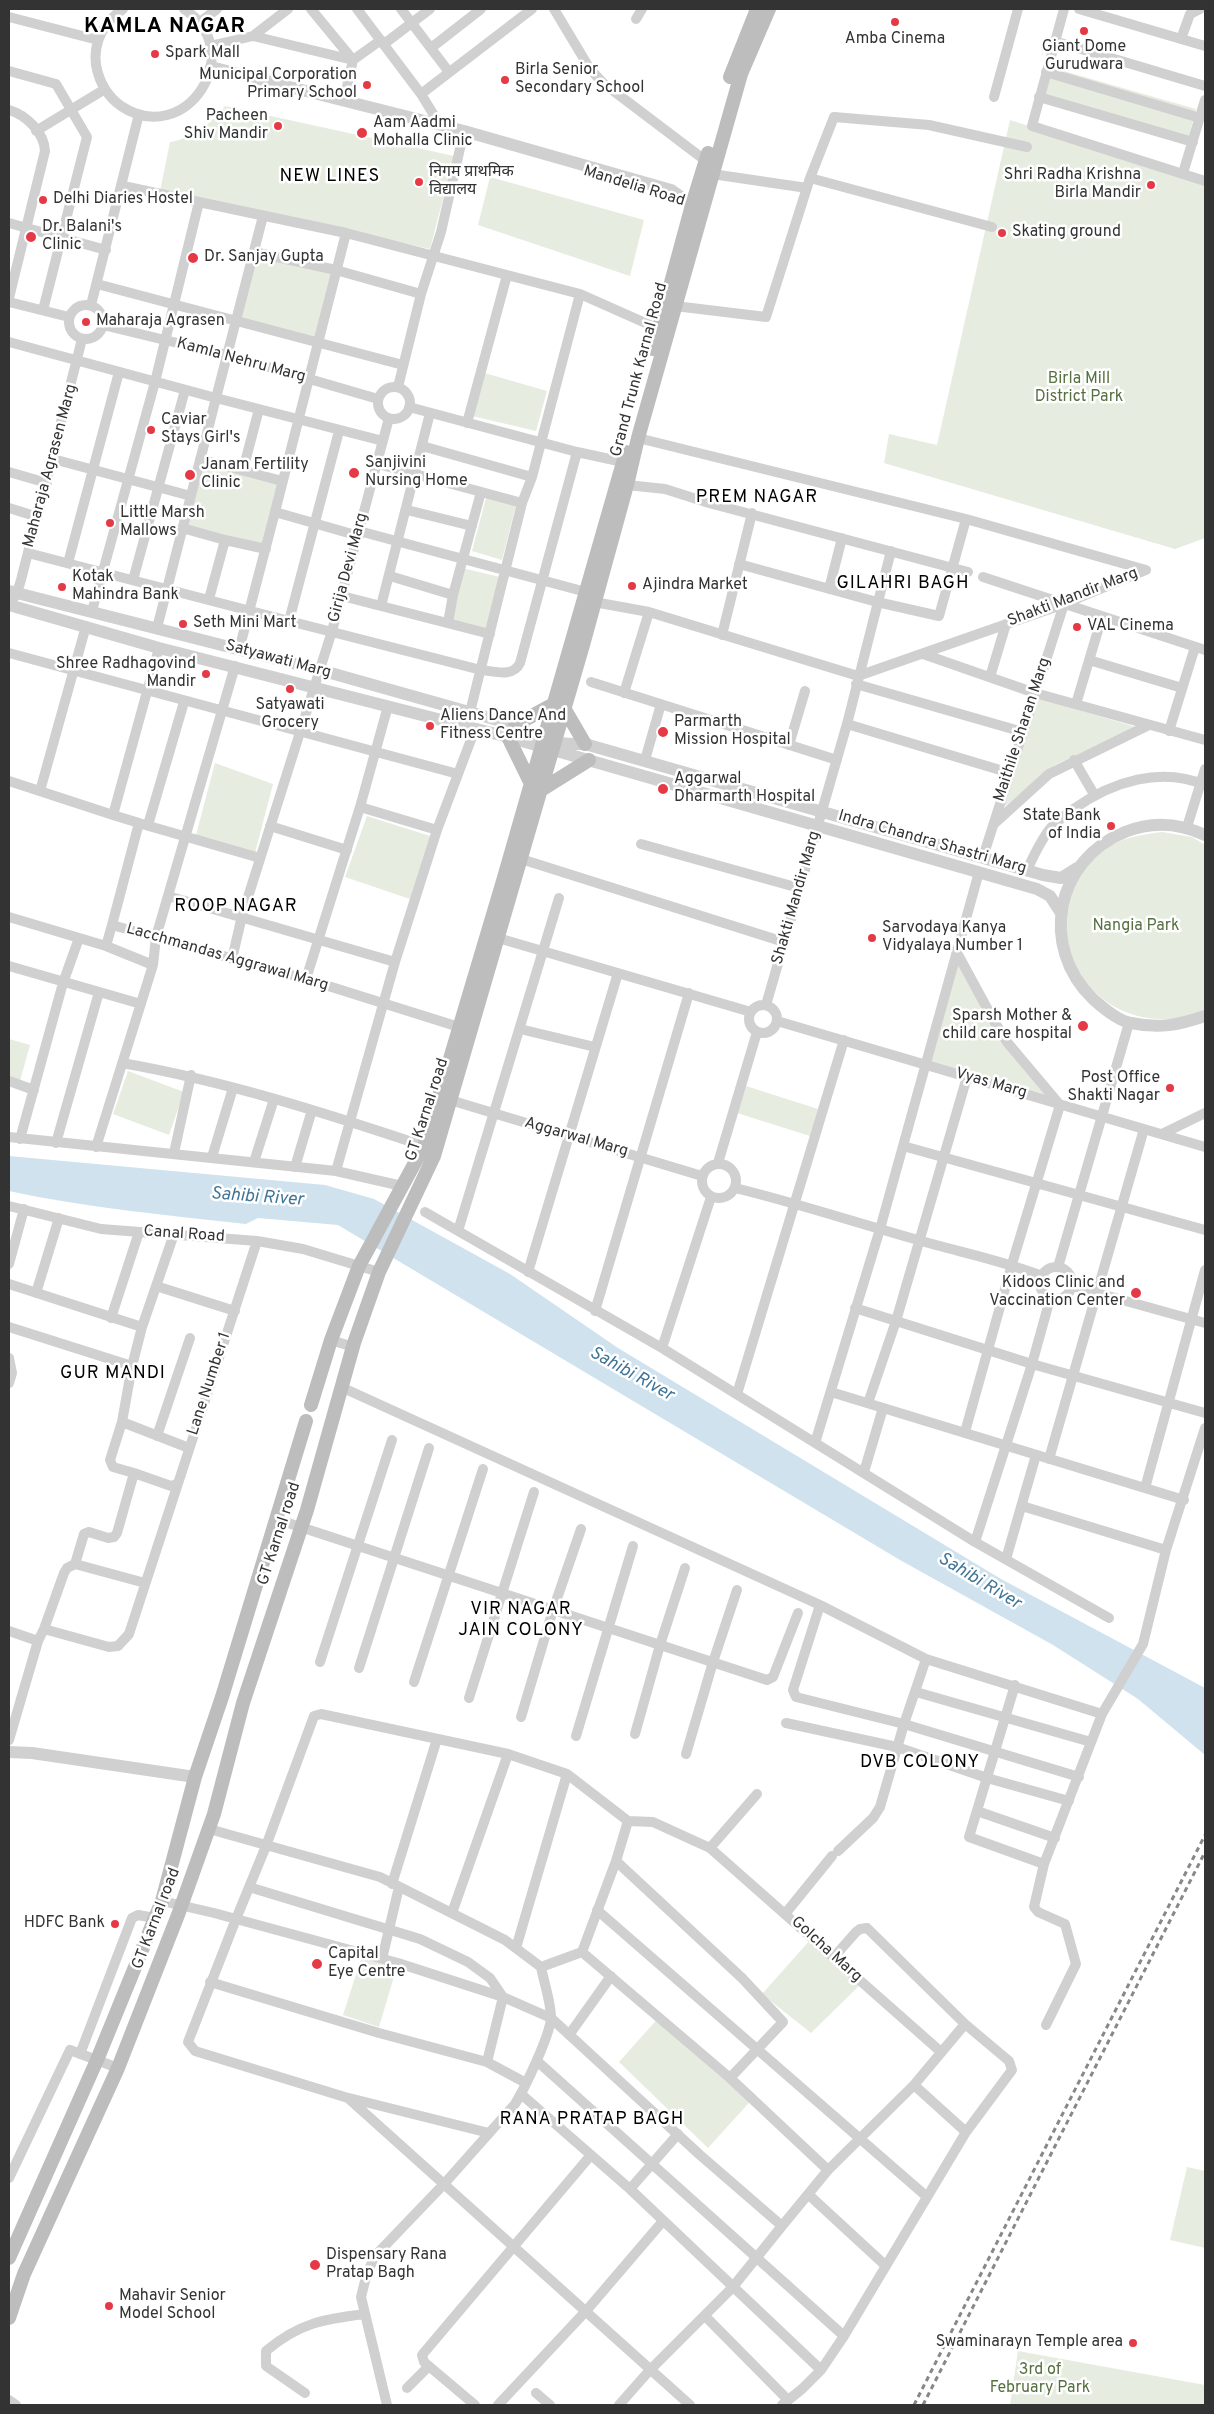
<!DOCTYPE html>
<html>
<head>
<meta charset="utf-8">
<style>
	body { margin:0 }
	#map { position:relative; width:1214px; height:2414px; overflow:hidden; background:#fff; font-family:Overpass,sans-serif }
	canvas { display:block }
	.frame { position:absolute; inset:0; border:10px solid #333; pointer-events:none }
</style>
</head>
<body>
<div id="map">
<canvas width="1214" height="2414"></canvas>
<div class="frame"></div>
</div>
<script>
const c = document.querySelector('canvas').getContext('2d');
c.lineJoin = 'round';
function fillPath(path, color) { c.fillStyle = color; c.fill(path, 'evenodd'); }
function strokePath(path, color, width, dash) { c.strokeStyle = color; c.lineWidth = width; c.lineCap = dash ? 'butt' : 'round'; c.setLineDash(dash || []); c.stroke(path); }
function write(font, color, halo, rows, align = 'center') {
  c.font = font + ' Overpass,"Noto Sans Devanagari",sans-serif'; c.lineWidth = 5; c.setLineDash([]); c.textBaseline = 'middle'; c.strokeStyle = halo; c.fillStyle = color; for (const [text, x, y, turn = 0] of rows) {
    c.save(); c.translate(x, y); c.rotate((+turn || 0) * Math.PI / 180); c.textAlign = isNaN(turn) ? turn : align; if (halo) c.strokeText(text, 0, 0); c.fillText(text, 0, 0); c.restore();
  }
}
fillPath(new Path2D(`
	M1053,68l143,41 -7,27 -144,-41z
	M225,106l229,50 -24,93 -270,-58 10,-49c24,-4 40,-18 55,-36z
	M1010,120l195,62v356l-30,11 -291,-86 5,-29 48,11z
	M490,177l154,43 -14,56 -152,-51z
	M257,254l74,18 -16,65 -74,-18z
	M481,372l66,19 -11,40 -68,-16z
	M202,462l77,21 -16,63 -78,-19z
	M486,498l30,7 -14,55 -30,-9z
	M462,568l38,9 -12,53 -38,-9z
	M1038,698l98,29 -81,38 -51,42z
	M215,763l58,21 -18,69 -59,-18z
	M367,816l63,20 -20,63 -65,-22z
	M1162,832l30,5 13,8v164c-12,9 -33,11 -47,10 -89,-5 -125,-114 -54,-169 17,-13 38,-15 58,-18z
	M957,960l91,137 -117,-34z
	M9,1039l21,6 -10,36 -11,-3z
	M128,1071l56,21 -15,43 -56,-21z
	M746,1086l72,23 -8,27 -73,-23z
	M811,1939l52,43 -52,51 -49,-39z
	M363,1953l35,10 -19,64 -36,-12z
	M661,2015l95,80 -48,53 -89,-86z
	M1187,2167l18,4v77l-35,-8z
	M1018,2351l187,34v20h-195z`), '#e6ecdf');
fillPath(new Path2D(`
	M9,1156l316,29 49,14 136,75 108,74 383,231 204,109v67l-67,-56 -85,-54 -153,-85 -562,-335 -80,-7 -12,6c-80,-9 -159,-16 -237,-33z`), '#cfe2ee');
strokePath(new Path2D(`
	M123,9c-19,13 -30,33 -27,56 3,16 11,31 25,41 64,43 129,-54 63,-97
	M288,9l-35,27 100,24 -9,40
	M311,9l42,51 28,-20
	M357,9l64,85 19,31
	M401,9l48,63
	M554,9l36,60 13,14 103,78
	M1064,9l-32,117 173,55
	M1079,9l126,37
	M9,17l89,23
	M636,19l6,-10
	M200,22l17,-13
	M1181,39l9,-25 10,-5
	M1054,41l151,45
	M384,44l46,-35
	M210,46l43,-10
	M431,48l50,-39
	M9,71l47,13 31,53 -44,173
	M1046,72l154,46
	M421,94l111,-85
	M994,97l24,-88
	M1039,97l154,45
	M9,110c17,5 35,22 36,41l-36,147
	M36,131l69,-42
	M1183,173l22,-73
	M712,174l95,14
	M810,178l24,-61 95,8 98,22
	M123,186l223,47 161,42 73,19 79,35
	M263,216l-47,182 167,43
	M9,223l97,27
	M254,252l82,18 85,24
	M97,284l306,81
	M9,302l60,15
	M69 322a17 17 0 1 1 34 0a17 17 0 1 1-34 0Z
	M91,305l48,-191
	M675,306l91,11 44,-139 182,49
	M103,325l124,30 151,44
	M9,342l207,56 -59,230
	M398,387l23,-93 20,-62 23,-101
	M378 403a16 16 0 1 1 32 0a16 16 0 1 1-32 0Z
	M409,407l168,45 46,10
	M467,423l40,-148
	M339,431l-50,190 192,49c13,1 32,8 39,-7l57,-211
	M638,438l328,81 180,51
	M422,446l110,31
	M53,459l138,37
	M200,459l82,22
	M378,464l144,39
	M243,470l16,-61
	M9,472l38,11
	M627,485l38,4 44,14 259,69
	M9,508l29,9
	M407,510l65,16
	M275,512l71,-279
	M182,528l43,12
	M359,531l227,61
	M28,553l261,68
	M68,563l51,-191
	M739,564l138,38 62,14 27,-97
	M390,576l63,19
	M983,577l222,73
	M133,580l52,-190
	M829,589l13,-51
	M342,596l148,38
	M13,599l4,-6 4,-13 61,-241
	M209,599l16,-59 41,9
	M594,602l55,10 209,64 206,-72 82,-34
	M381,606l49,-193
	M92,611l63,-229 44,-180
	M448,623l5,-28 28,-103
	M722,635l30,-122
	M239,650l36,-138 84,24
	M9,653l449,121
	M923,654l112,39 170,47
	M1089,660l93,28
	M990,677l16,-53
	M591,682l246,78
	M856,684l167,48
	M624,693l25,-81
	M1076,704l26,-87
	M470,712l52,-209 10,-26 48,-183
	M847,724l163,49
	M1169,731l26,-84
	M789,745l16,-54
	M645,760l16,-56
	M1074,760l21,36
	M9,781l104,34
	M40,791l46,-165
	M995,823l54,-49 100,-49
	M142,824l118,34
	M148,825l36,-123
	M270,826l77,24
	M1187,827l18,-58
	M437,830l38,-101
	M641,844l158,44
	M983,857l81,-253
	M521,859l263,83
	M1027,870c6,-13 13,-28 22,-40 7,-9 17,-15 26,-22 37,-26 86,-42 130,-23
	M168,896l227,66
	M9,917l97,29 6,-21 194,54 153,48
	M112,925l27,-102 -26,-8 46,-167
	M498,938l253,74
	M106,946l47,19
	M956,951l38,70 13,21 53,63 -48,159 -47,168
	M232,959l10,-43 90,-285 57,-213
	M9,966l132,38
	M306,979l54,-172
	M766,1005l81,-281 44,-173
	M749 1019a14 14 0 1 1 28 0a14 14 0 1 1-28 0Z
	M777,1021l428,126
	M520,1029l75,18
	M122,1063c103,18 203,50 302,83
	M9,1081l25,9
	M450,1100l252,76
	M1162,1134l43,-21
	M9,1137l327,34 66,15
	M20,1139l43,-156 16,-45
	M56,1143l43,-151
	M903,1146l302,84
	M96,1147l57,-182 3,-28 79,-271
	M174,1153l17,-78
	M212,1157l21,-69
	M254,1162l20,-63
	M718,1163l39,-131
	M702 1181a17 17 0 1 1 34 0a17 17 0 1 1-34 0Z
	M295,1167l17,-57
	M336,1171l59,-209 42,-132 -77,-23 28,-101
	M735,1188c62,15 122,35 183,52 41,12 83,20 124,36
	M9,1206l92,23 156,12 46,8 76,23
	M425,1212l237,136 313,194 134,76
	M458,1231l101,-333
	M9,1264l15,-55
	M1040 1283a16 16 0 1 1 32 0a16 16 0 1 1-32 0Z
	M1058,1267l71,-244
	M528,1272l90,-299
	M9,1284l133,43
	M156,1286l79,25
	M1072,1286l133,37
	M36,1293l23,-75
	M855,1308l177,56 173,49
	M595,1311l94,-318
	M111,1318l28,-86
	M9,1327l123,39
	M331,1340l22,7
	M662,1348l49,-151
	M9,1358l3,15 -3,10
	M341,1387l479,218 106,54 176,55
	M831,1392l353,108
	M737,1394l107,-354
	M868,1403l28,-82 71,-244
	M122,1422l67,26
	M157,1436l33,-98
	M815,1443l65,-214 99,-357
	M1049,1459l95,-330
	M864,1472l19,-64
	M134,1473l37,13 6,-2
	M1145,1488l60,-218
	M1022,1506l144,44
	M276,1519l491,161 6,-3 25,-64
	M975,1542l57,-178 18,-65
	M1006,1559l30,-104
	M75,1564l70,19
	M820,1605l-27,85 3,7 108,27 175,53
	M44,1629l20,-56 3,-5 8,-4 9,-30 5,-2 19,6 6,-1 3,-4 17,-60 -21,-6 -3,-7 12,-38 10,-56 10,-39 32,-93
	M9,1631l29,10
	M320,1662l72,-222
	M359,1668l70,-220
	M414,1682l69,-213
	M1015,1685l-46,152 75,27
	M916,1692l175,50
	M469,1698l65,-206
	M521,1717l32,-107 28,-81
	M786,1723l111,24 90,31 82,23
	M635,1734l25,-89 25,-77
	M576,1736l57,-190
	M9,1740l29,-99 6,-12 65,18 9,-1 11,-12 128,-393
	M508,1754l-187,-40 -7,2 -48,130 -30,73 -48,123 7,9 153,47 342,307
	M686,1754l27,-92 24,-72
	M977,1811l78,27
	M209,1829l171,48 125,63 36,27c3,16 10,35 10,51 -1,17 -26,70 -36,86l-71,80 -70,73 -8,20 -5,20 26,108
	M710,1848l47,-54
	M838,1851l35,-33 7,-11 24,-83 22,-65
	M616,1861l126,117 41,44 -53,56
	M392,1884l45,-145
	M249,1887l171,52 48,23 22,16 13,19 -16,65
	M162,1901l52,12 184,50 105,34 48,21 149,137 82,71 46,-56 -98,-92 -148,-126 -41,15
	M597,1910l329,286
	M452,1913l56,-159 59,20
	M785,1914l47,-58
	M516,1948l51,-174 61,47 25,1 57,26 231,204
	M582,1952l34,-91 12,-40
	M382,1959l17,-72
	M210,1982l169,51 108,29 39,21
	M1046,2025l30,-61 -11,-40 -27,-12 -4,-5 10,-43 58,-150 41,-70 23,-94 39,-122
	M569,2035l42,-59
	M80,2054l52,-136 6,-3 17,3
	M537,2061l307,275
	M914,2085l52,47
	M521,2094l109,95 191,181
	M349,2098l140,35
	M828,2170l86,-85 51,-61 -98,-96 -7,1 -4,3 -22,25
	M9,2178l61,-128 48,18
	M630,2189l48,-55
	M809,2195l77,71
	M705,2316l83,84
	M407,2388l22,-22
	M305,2393l-39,-27v-15c33,-28 58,-32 99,-37
	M536,2393l14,12
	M9,2400l7,5
	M475,2405l-51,-43 -2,-7 169,-200
	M498,2405l88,-94 77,-90
	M619,2405l30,-34 83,-83 50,-62
	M782,2405l20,-16 19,-19 23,-34 122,-204 46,-62 -3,-9 -44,-37`), '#d0d0d0', 10);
strokePath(new Path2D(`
	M211,67l253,64 207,59 21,15
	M9,591l311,79 195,55c31,17 34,19 70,19l458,131 18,3 16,-10
	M9,605l150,43 349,89 529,152 13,7 11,17
	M1205,835c-26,-12 -53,-14 -80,-3 -70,28 -86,115 -32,167 10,9 25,22 38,24 29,6 47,2 74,-7
	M9,1752l23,1 163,24`), '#d0d0d0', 12);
strokePath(new Path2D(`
	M730,77l27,-68
	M653,349l39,-144 16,-52
	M564,708l21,36
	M515,725l39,-21
	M508,737l23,47
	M541,790l48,-30
	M311,1405l20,-65 28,-74 65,-120 79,-265 123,-429
	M9,2258l88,-198 65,-159 33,-124 27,-80 84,-276
	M9,2318l15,-44 94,-206 60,-153 36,-101 29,-111 64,-193 47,-167 25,-71 55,-116 149,-511 44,-160 11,-47 103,-364 28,-65`), '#bdbdbd', 14);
strokePath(new Path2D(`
	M914,2405l291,-570
	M923,2405l282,-553`), '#888', 3, [5, 4]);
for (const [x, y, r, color] of [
	[895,22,5,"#e63946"],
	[1084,31,5,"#e63946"],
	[155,54,5,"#e63946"],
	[505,80,5,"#e63946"],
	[367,85,5,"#e63946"],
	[278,126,5,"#e63946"],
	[362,133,6,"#e63946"],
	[419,182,5,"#e63946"],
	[1151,185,5,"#e63946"],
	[43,200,5,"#e63946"],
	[1002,233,5,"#e63946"],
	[31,237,6,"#e63946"],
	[193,258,6,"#e63946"],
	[86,322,5,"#e63946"],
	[151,430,5,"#e63946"],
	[354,473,6,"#e63946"],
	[190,475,6,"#e63946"],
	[110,523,5,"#e63946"],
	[632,586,5,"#e63946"],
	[62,587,5,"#e63946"],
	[183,624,5,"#e63946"],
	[1077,627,5,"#e63946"],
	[206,674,5,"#e63946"],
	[290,689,5,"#e63946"],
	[430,726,5,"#e63946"],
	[663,732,6,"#e63946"],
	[663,789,6,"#e63946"],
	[1111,826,5,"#e63946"],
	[872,938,5,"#e63946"],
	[1083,1026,6,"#e63946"],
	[1170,1088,5,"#e63946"],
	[1136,1293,6,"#e63946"],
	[115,1924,5,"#e63946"],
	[317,1964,6,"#e63946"],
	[315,2265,6,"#e63946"],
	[109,2306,5,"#e63946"],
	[1133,2343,5,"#e63946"]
]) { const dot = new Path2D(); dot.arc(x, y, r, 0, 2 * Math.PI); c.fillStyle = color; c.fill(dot); strokePath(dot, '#fff', 2); }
write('16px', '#333', '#fff', [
	["Amba Cinema",895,40,"center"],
	["Giant Dome",1084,48,"center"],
	["Gurudwara",1084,66,"center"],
	["Spark Mall",165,54],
	["Birla Senior",515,71],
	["Secondary School",515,89],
	["Municipal Corporation",357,76,"right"],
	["Primary School",357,94,"right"],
	["Pacheen",268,117,"right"],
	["Shiv Mandir",268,135,"right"],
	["Aam Aadmi",373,124],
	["Mohalla Clinic",373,142],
	["निगम प्राथमिक",429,173],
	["विद्यालय",429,191],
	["Shri Radha Krishna",1141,176,"right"],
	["Birla Mandir",1141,194,"right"],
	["Delhi Diaries Hostel",53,200],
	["Dr. Balani's",42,228],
	["Clinic",42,246],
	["Skating ground",1012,233],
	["Dr. Sanjay Gupta",204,258],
	["Maharaja Agrasen",96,322],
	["Caviar",161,421],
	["Stays Girl's",161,439],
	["Sanjivini",365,464],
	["Nursing Home",365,482],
	["Janam Fertility",201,466],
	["Clinic",201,484],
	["Little Marsh",120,514],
	["Mallows",120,532],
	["Kotak",72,578],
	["Mahindra Bank",72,596],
	["Ajindra Market",642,586],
	["Seth Mini Mart",193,624],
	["VAL Cinema",1087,627],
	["Shree Radhagovind",196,665,"right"],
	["Mandir",196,683,"right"],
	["Satyawati",290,706,"center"],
	["Grocery",290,724,"center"],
	["Aliens Dance And",440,717],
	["Fitness Centre",440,735],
	["Parmarth",674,723],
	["Mission Hospital",674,741],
	["Aggarwal",674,780],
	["Dharmarth Hospital",674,798],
	["State Bank",1101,817,"right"],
	["of India",1101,835,"right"],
	["Sarvodaya Kanya",882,929],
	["Vidyalaya Number 1",882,947],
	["Sparsh Mother &",1072,1017,"right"],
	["child care hospital",1072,1035,"right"],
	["Post Office",1160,1079,"right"],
	["Shakti Nagar",1160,1097,"right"],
	["Kidoos Clinic and",1125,1284,"right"],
	["Vaccination Center",1125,1302,"right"],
	["HDFC Bank",105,1924,"right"],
	["Capital",328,1955],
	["Eye Centre",328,1973],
	["Dispensary Rana",326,2256],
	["Pratap Bagh",326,2274],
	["Mahavir Senior",119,2297],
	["Model School",119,2315],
	["Swaminarayn Temple area",1123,2343,"right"]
], 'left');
write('16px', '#333', '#fff', [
	["Mandelia Road",634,187,17],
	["Kamla Nehru Marg",241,361,15],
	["Grand Trunk Karnal Road",640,370,-75],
	["Maharaja Agrasen Marg",51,466,-75],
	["Girija Devi Marg",349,568,-75],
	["Shakti Mandir Marg",1073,598,-21],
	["Satyawati Marg",278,660,15],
	["Maithile Sharan Marg",1023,730,-72],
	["Indra Chandra Shastri Marg",932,843,16],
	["Shakti Mandir Marg",797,898,-74],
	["Lacchmandas Aggrawal Marg",227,958,16],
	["Vyas Marg",991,1084,16],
	["GT Karnal road",428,1110,-72],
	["Aggarwal Marg",576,1138,16],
	["Canal Road",184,1235,4],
	["Lane Number 1",210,1384,-72],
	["GT Karnal road",280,1534,-72],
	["GT Karnal road",157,1919,-69],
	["Golcha Marg",826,1950,42]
]);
write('16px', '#56703f', '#fff', [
	["Birla Mill",1079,380],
	["District Park",1079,398],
	["Nangia Park",1136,927],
	["3rd of",1040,2371],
	["February Park",1040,2389]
]);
c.letterSpacing = '1px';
write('18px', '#000', '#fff', [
	["NEW LINES",330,177],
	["PREM NAGAR",757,498],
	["GILAHRI BAGH",903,584],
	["ROOP NAGAR",236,907],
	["GUR MANDI",113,1374],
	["VIR NAGAR",521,1610],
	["JAIN COLONY",521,1631],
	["DVB COLONY",920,1763],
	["RANA PRATAP BAGH",592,2120]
]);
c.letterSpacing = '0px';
write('italic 18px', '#3f7597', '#fff', [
	["Sahibi River",257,1198,4],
	["Sahibi River",631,1375,29],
	["Sahibi River",979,1582,31]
]);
c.letterSpacing = '1px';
write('bold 21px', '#000', '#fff', [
	["KAMLA NAGAR",165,28]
]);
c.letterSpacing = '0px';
</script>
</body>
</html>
